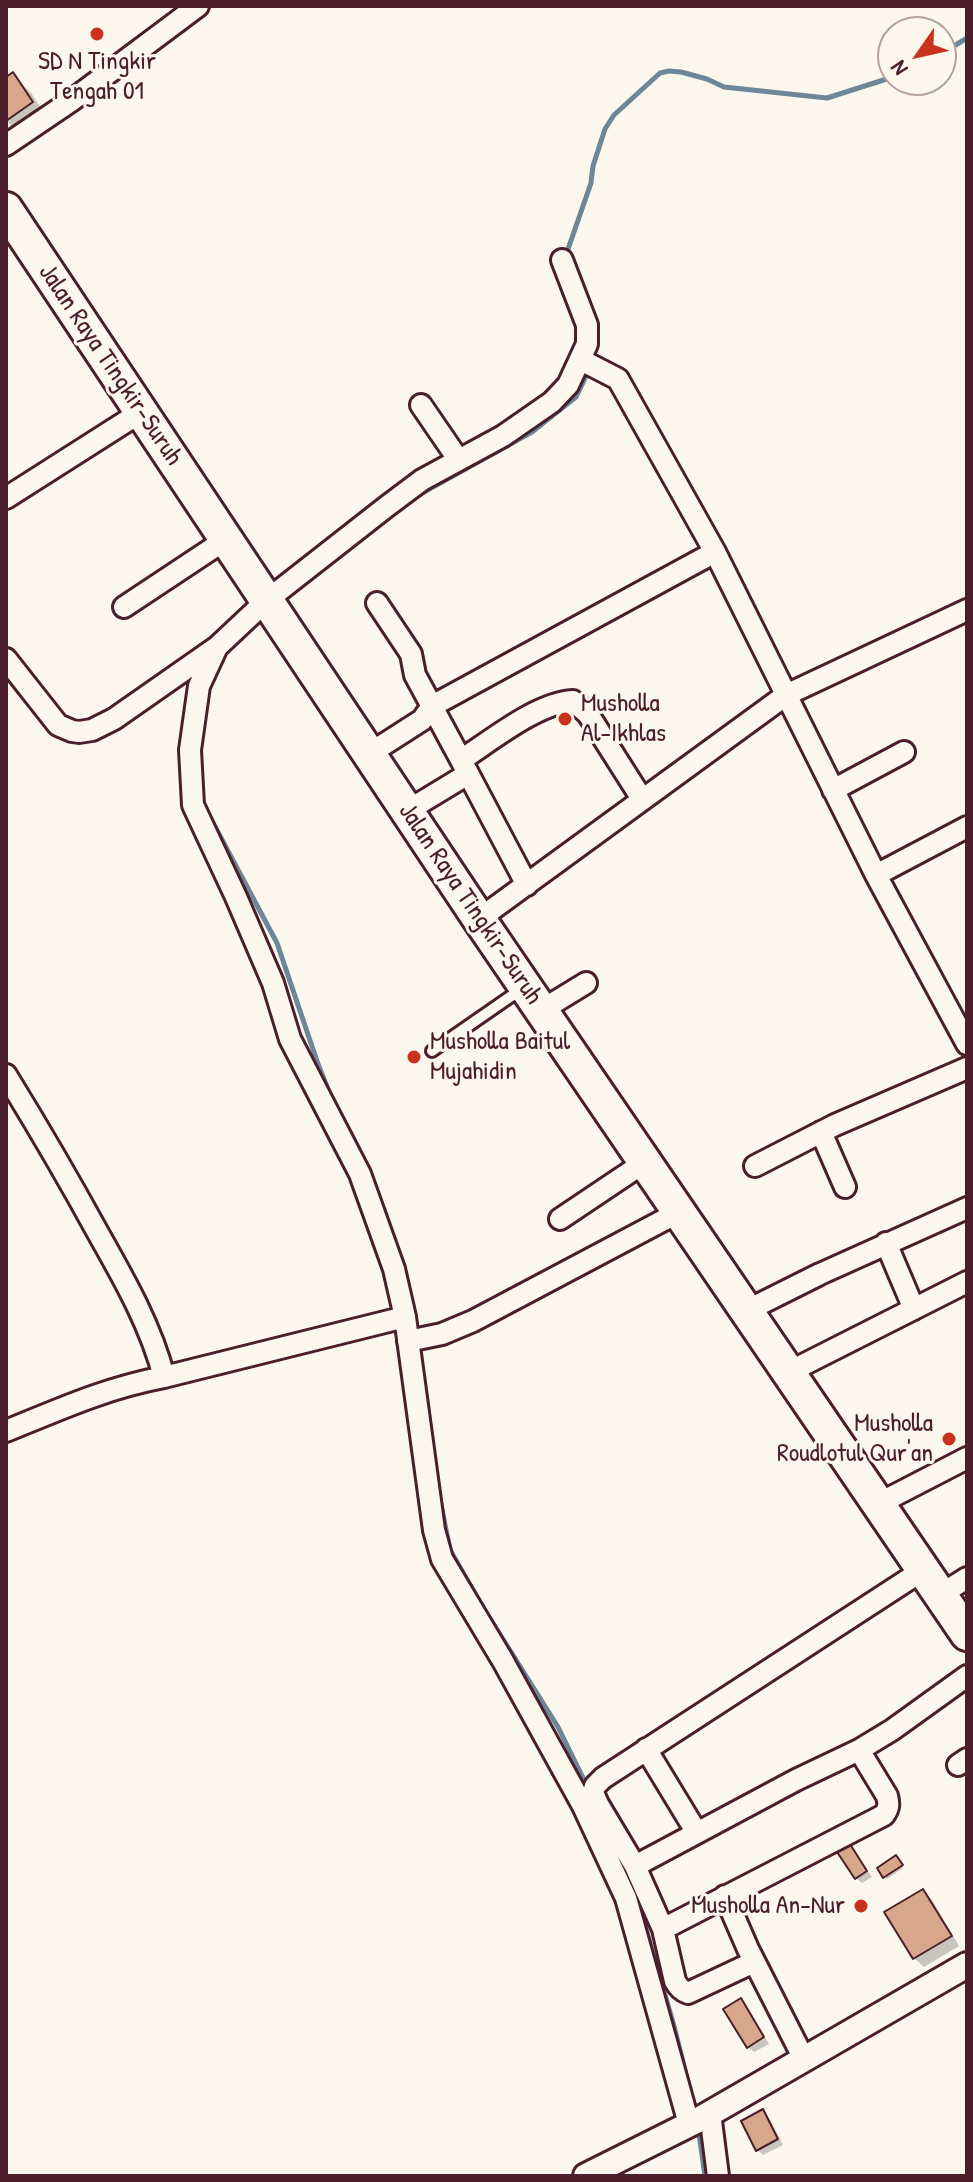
<!DOCTYPE html>
<html>
<head>
<meta charset="utf-8">
<style>
	body { margin:0 }
	#map { position:relative; width:973px; height:2182px; overflow:hidden; background:#fbf7ec; font-family:"Patrick Hand",sans-serif }
	canvas { display:block }
	.frame { position:absolute; inset:0; border:8px solid #4a1f2b; pointer-events:none }
	.north { position:absolute; left:877px; top:16px; width:80px; height:80px; box-sizing:border-box; background:#fbf7ec; border:2px solid #b4a19f; border-radius:50%; rotate:236deg; font-size:22px; font-weight:700; line-height:32px; text-align:center; color:#4a1f2b }
	.north::after { content:''; display:block; margin:auto; width:28px; height:36px; background:#c8321e; clip-path:polygon(50% 0,100% 100%,50% 72%,0 100%) }
</style>
</head>
<body>
<div id="map">
<canvas width="973" height="2182"></canvas>
<div class="frame"></div>
<div class="north">N</div>
</div>
<script>
const c = document.querySelector('canvas').getContext('2d');
c.lineJoin = 'round';
function fillPath(path, color) { c.fillStyle = color; c.fill(path, 'evenodd'); }
function strokePath(path, color, width, dash) { c.strokeStyle = color; c.lineWidth = width; c.lineCap = dash ? 'butt' : 'round'; c.setLineDash(dash || []); c.stroke(path); }
function write(font, color, halo, rows, align = 'center') {
  c.font = font + ' "Patrick Hand",sans-serif'; c.lineWidth = 6; c.setLineDash([]); c.textBaseline = 'middle'; c.strokeStyle = halo; c.fillStyle = color; for (const [text, x, y, turn = 0] of rows) {
    c.save(); c.translate(x, y); c.rotate((+turn || 0) * Math.PI / 180); c.textAlign = isNaN(turn) ? turn : align; if (halo) c.strokeText(text, 0, 0); c.fillText(text, 0, 0); c.restore();
  }
}
fillPath(new Path2D(`
	M13,75l18,18 19,28 -26,18 -18,-19v-41z
	M855,1852l17,25 -10,6 -6,-5z
	M898,1860l5,8 -16,11 -2,-3z
	M923,1891l9,9 27,46 -35,21 -10,-9z
	M741,2001l6,6 22,37 -15,8 -6,-5z
	M763,2112l6,6 14,27 -20,10 -6,-6z`), '#0003');
strokePath(new Path2D(`
	M941,54l26,-16
	M568,255l-1,-3 24,-69 2,-17 12,-37 9,-14 46,-42 9,-2 12,1 26,7 17,8 103,11 66,-21
	M415,497l117,-65 44,-35 12,-25
	M204,806l73,137 41,121 13,33
	M438,1489l12,61 34,59 74,118 30,61
	M633,1884l41,142 16,64
	M698,2127l7,49`), '#6c869a', 5);
const building = new Path2D(`
	M13,72l20,30 -27,19v-44z
	M850,1844l17,27 -12,8 -18,-27z
	M896,1855l7,10 -20,13 -6,-10z
	M923,1889l29,47 -39,23 -29,-47z
	M741,1998l23,39 -17,11 -24,-39z
	M763,2109l15,30 -22,12 -15,-30z`);
fillPath(building, '#d8a68b');
strokePath(building, '#4a1f2b', 2);
const service = new Path2D(`
	M432,1051l88,-61`);
const minor = new Path2D(`
	M6,145l65,-44 127,-95
	M581,360l37,19 97,173 161,323 91,169
	M421,405l37,54
	M6,498l135,-86
	M377,603l34,51 4,21 46,85
	M124,607l101,-67
	M217,647l-18,39 -9,64 3,55 43,92 37,86 17,56 70,135 34,95 11,48 29,213 8,29 61,102 80,145 43,92 63,226
	M6,659l52,66 14,6 7,1 13,-2 22,-11 103,-72 49,-46 120,-94 36,-27 81,-44 49,-34 16,-17 19,-41v-19l-25,-65
	M369,754l53,-34 10,-14 283,-154
	M833,790l71,-38
	M407,811l61,-37
	M876,875l91,-48
	M527,885l-66,-125c31,-20 76,-57 112,-59l15,13 54,85
	M479,919l307,-224 181,-85
	M542,1010l44,-27
	M6,1075c32,52 63,105 92,158 26,46 53,93 66,144 -58,11 -104,32 -158,54
	M821,1132l24,55
	M755,1166l80,-41 132,-57
	M560,1219l85,-57
	M886,1243l28,66
	M746,1311l74,-37 147,-66
	M408,1341l34,-7 31,-13 206,-109
	M789,1372l178,-90
	M164,1377l241,-60
	M878,1504l89,-46
	M923,1570l-320,208 -8,8 -2,7 5,11 37,62 28,63 221,-114c5,-7 5,-11 3,-19l-28,-46 33,-20 75,-54
	M940,1595l27,-17
	M646,1749l51,84
	M958,1765l9,-6
	M635,1866l161,-86 63,-30
	M725,1896l23,53 56,110
	M663,1929l12,52c3,6 7,10 13,12l66,-31
	M710,2113l8,63`);
const tertiary = new Path2D(`
	M586,2176l116,-58 265,-153`);
const primary = new Path2D(`
	M6,209l473,710 488,715`);
strokePath(service, '#4a1f2b', 16);
strokePath(minor, '#4a1f2b', 26);
strokePath(tertiary, '#4a1f2b', 30);
strokePath(primary, '#4a1f2b', 38);
strokePath(service, '#fbf7ec', 10);
strokePath(minor, '#fbf7ec', 20);
strokePath(tertiary, '#fbf7ec', 24);
strokePath(primary, '#fbf7ec', 32);
for (const [x, y, r, color] of [
	[97,34,8,"#c8321e"],
	[565,719,8,"#c8321e"],
	[414,1057,8,"#c8321e"],
	[949,1439,8,"#c8321e"],
	[861,1906,8,"#c8321e"]
]) { const dot = new Path2D(); dot.arc(x, y, r, 0, 2 * Math.PI); c.fillStyle = color; c.fill(dot); strokePath(dot, '#fbf7ec', 3); }
write('26px', '#4a1f2b', '#fbf7ec', [
	["SD N Tingkir",97,62,"center"],
	["Tengah 01",97,92,"center"],
	["Musholla",581,704],
	["Al-Ikhlas",581,734],
	["Musholla Baitul",430,1042],
	["Mujahidin",430,1072],
	["Musholla",933,1424,"right"],
	["Roudlotul Qur'an",933,1454,"right"],
	["Musholla An-Nur",845,1906,"right"]
], 'left');
write('26px', '#4a1f2b', '#fbf7ec', [
	["Jalan Raya Tingkir-Suruh",110,365,56],
	["Jalan Raya Tingkir-Suruh",470,904,56]
]);
</script>
</body>
</html>
